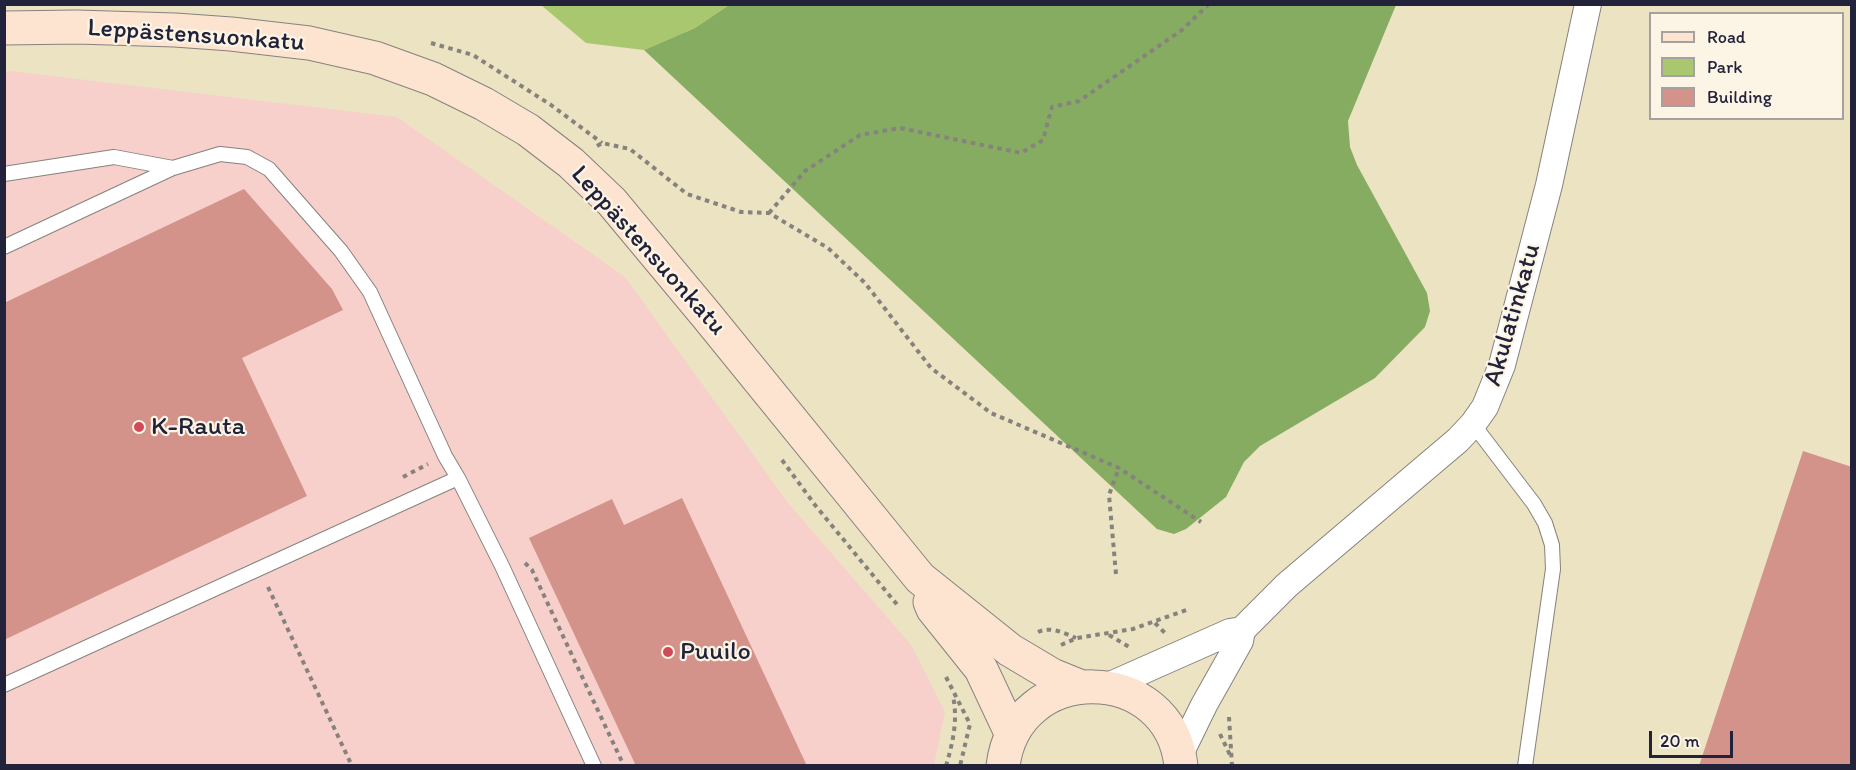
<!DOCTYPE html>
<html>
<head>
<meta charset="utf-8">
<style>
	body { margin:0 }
	#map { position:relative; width:1856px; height:770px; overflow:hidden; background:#ebe3c1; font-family:Itim,sans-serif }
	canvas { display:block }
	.frame { position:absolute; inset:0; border:6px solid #22223b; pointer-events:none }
	.legend { position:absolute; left:1649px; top:12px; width:195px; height:108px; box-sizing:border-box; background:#fcf5e5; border:2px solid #a5a1a1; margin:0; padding:8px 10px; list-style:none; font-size:18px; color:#22223b }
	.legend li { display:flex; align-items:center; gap:12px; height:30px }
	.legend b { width:30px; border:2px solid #a5a1a1 }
	.scale { position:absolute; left:1649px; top:731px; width:84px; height:27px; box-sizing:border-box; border:3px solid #22223b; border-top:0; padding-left:8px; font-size:18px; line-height:21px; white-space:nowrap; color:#22223b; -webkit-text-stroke:4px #fcf5e5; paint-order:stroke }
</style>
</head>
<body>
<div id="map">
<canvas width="1856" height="770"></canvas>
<div class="frame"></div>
<ul class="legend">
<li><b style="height:8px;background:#fde4d0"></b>Road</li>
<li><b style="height:16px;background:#a9c76f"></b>Park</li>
<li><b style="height:16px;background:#d4938a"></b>Building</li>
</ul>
<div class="scale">20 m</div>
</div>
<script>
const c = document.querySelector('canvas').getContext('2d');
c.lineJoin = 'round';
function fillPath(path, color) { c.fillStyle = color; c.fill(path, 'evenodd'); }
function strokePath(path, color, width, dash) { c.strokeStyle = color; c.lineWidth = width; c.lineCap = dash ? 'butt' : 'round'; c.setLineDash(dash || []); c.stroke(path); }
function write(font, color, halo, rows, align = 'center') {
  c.font = font + ' Itim,sans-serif'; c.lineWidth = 4.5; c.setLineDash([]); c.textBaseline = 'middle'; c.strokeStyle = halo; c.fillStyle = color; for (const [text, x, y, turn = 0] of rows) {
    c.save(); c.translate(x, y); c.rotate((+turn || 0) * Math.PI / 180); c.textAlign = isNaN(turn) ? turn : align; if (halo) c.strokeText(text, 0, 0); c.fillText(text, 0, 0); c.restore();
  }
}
fillPath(new Path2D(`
	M10,71l387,46 228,160 163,226 123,142 34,67 -11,53 -929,1 -1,-693z`), '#f7d0cb');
fillPath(new Path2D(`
	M541,5h188l-34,23 -51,22 -58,-7z`), '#a9c76f');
fillPath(new Path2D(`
	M729,5h667l-48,116 2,26 7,18 70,128 3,18 -5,16 -50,51 -115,68 -16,16 -18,35 -40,32 -12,5 -17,-5 -513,-479 51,-22z`), '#86ac62');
fillPath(new Path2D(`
	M244,189l88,100 11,21 -101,48 65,138 -303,144v-337z
	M1803,451l49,16v299h-153z
	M682,498l125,268h-171l-107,-228 83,-39 12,26z`), '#d4938a');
const lane = new Path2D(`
	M4,174l110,-17 59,11
	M4,247l169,-79 47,-14 27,3 22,12 72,82 29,41 75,164 13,22 44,88 92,200
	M1473,424l61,80 11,19 7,22 1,24 -28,197
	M4,685l454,-207`);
const street = new Path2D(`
	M1106,687l124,-55 12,-2 45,-45 171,-145 15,-16 12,-17 17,-42 47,-180 39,-181
	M1180,754l24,-49 36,-64 2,-11`);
const secondary = new Path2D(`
	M4,28l73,-1 98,3 56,4 78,9 66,15 58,21 51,25 44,26 43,33 41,39 95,114 213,262 90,72 42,25 27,11
	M930,602l3,7 48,60 31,66
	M1003,766c13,-106 167,-105 178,0`);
strokePath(lane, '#86827e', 16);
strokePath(street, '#86827e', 28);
strokePath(secondary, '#86827e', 35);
strokePath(new Path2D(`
	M431,43l42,12 78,50 51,38
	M597,146l5,-3 28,6 57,45 54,18 28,1 59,35 37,35 66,85 60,45 128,55 82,54
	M769,213l36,-42 55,-36 40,-7 121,25 22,-13 9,-33 27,-6 103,-71 27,-26
	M782,460l33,45 84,102
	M403,477l25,-13
	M525,563l7,7 92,196
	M1116,574l-7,-79 10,-27
	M268,587l84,179
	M1155,623l10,10
	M1038,632c13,-6 26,1 38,6
	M1109,635l22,13
	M1061,645l16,-7 56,-9 56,-20
	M946,677l24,47 -10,42
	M1229,717l3,49
	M1220,734l10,21
	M946,766c7,-24 12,-46 7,-70`), '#86827e', 4, [4.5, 4.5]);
strokePath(lane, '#fff', 14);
strokePath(street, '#fff', 26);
strokePath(secondary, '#fde4d0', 33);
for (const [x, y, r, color] of [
	[139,427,6,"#d1495b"],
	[668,652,6,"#d1495b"]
]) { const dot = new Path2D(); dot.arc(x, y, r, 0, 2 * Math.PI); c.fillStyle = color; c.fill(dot); strokePath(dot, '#fcf5e5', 2); }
write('26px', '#22223b', '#fcf5e5', [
	["Leppästensuonkatu",196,36,4],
	["Leppästensuonkatu",648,251,48],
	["Akulatinkatu",1513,315,-74]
]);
write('26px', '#22223b', '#fcf5e5', [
	["K-Rauta",151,427],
	["Puuilo",680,652]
], 'left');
</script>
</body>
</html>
